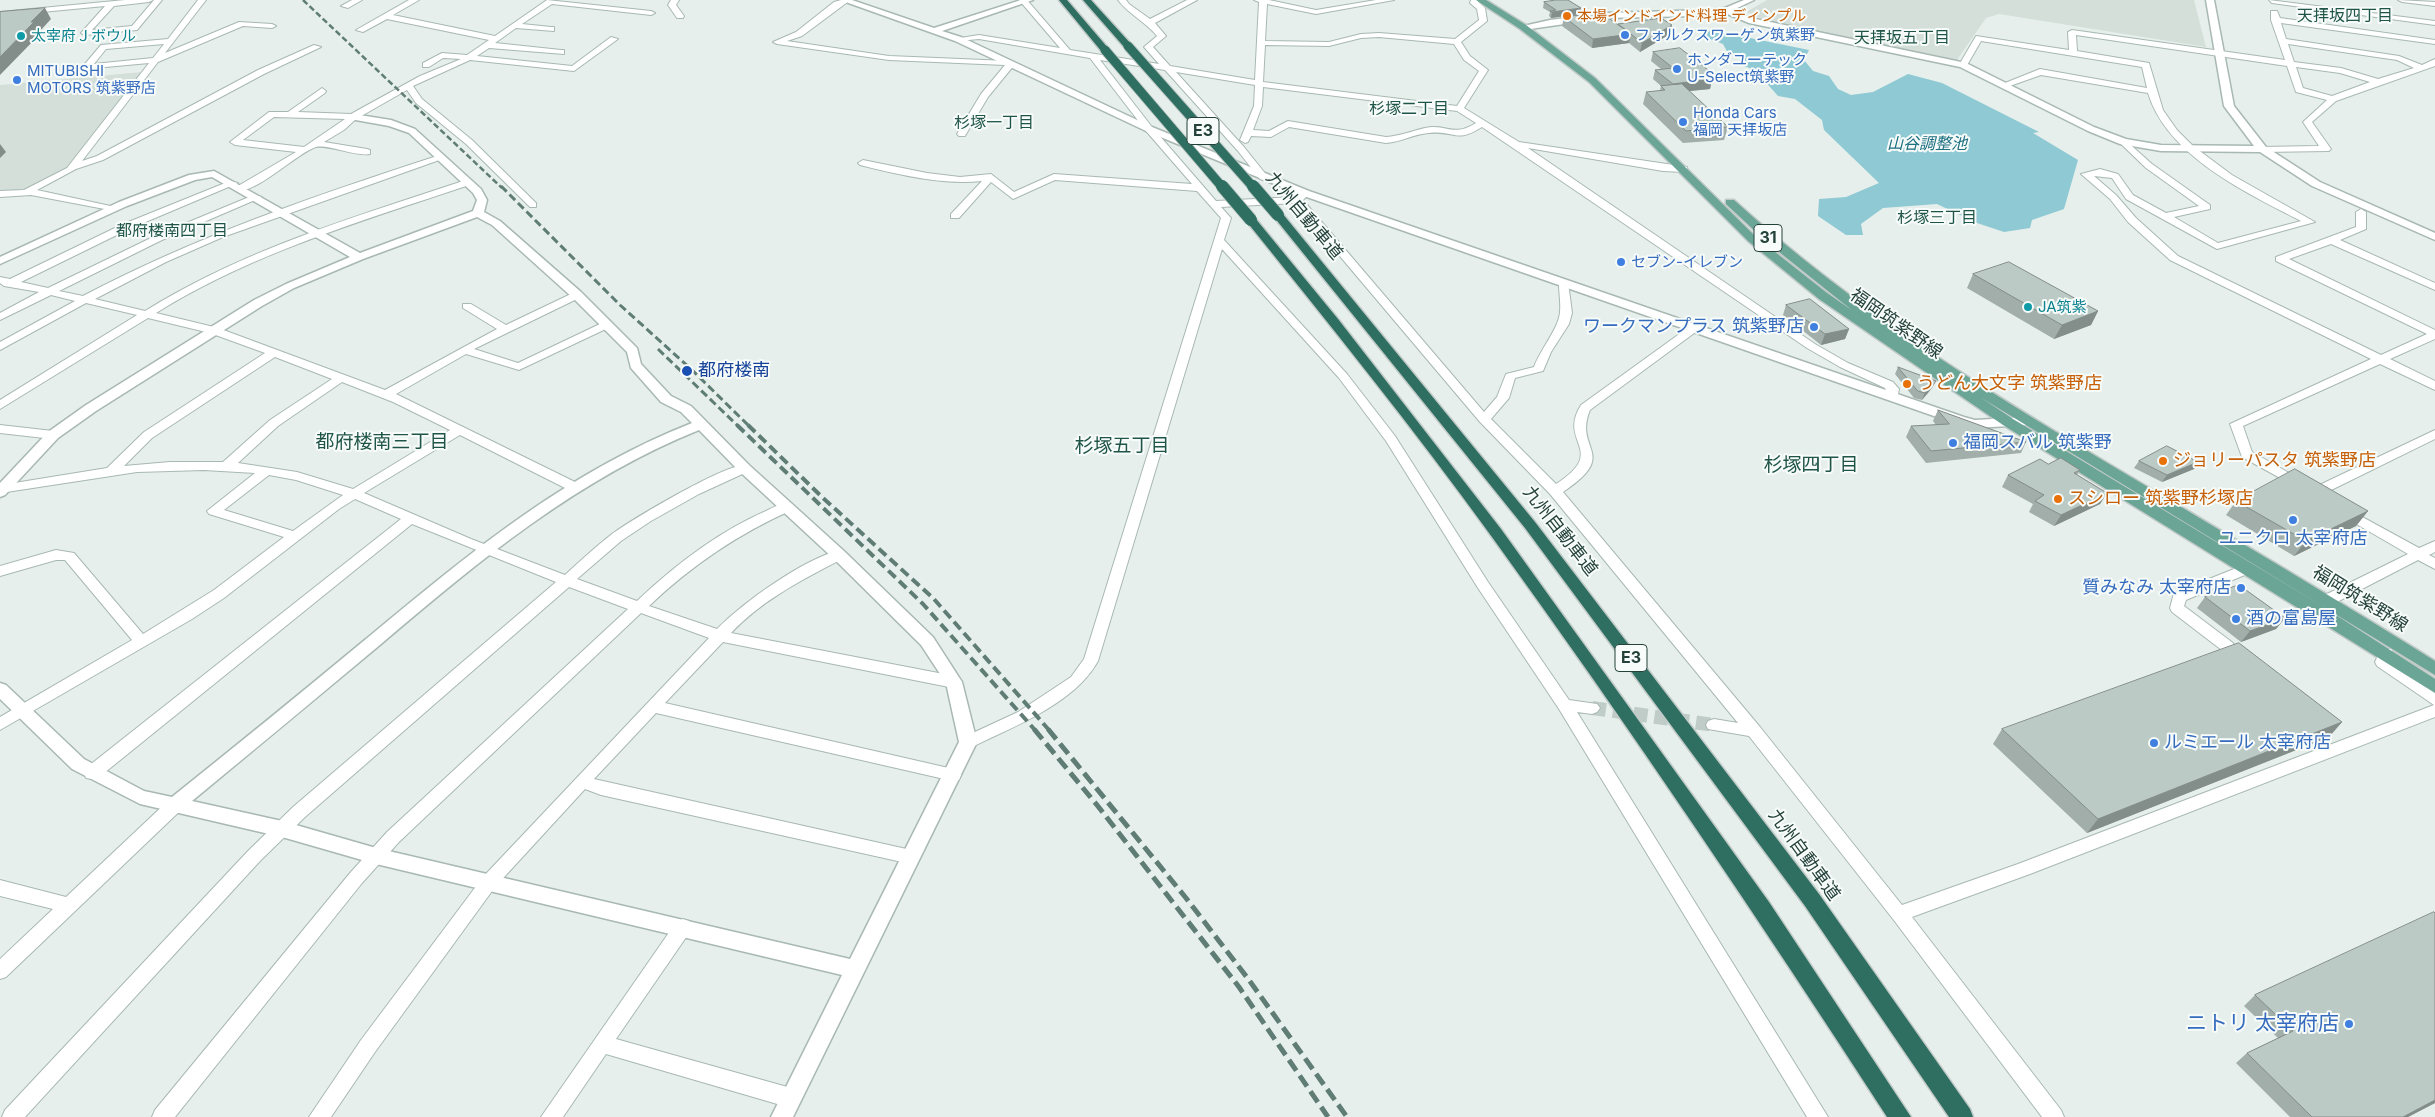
<!DOCTYPE html>
<html>
<head>
<meta charset="utf-8">
<style>
	body { margin:0 }
	canvas { display:block; background:#e6efeb }
</style>
</head>
<body>
<canvas width="2435" height="1117"></canvas>
<script>
const c = document.querySelector('canvas').getContext('2d');
c.lineJoin = 'round';
function fillPath(path, color) { c.fillStyle = color; c.fill(path, 'evenodd'); }
function strokePath(path, color, width, dash) { c.strokeStyle = color; c.lineWidth = width; c.lineCap = dash ? 'butt' : 'round'; c.setLineDash(dash || []); c.stroke(path); }
function write(font, color, halo, rows, align = 'center') {
  c.font = font + ' Inter,"Noto Sans JP",sans-serif'; c.lineWidth = 4; c.setLineDash([]); c.textBaseline = 'middle'; c.strokeStyle = halo; c.fillStyle = color; for (const [text, x, y, turn = 0] of rows) {
    c.save(); c.translate(x, y); c.rotate((+turn || 0) * Math.PI / 180); c.textAlign = isNaN(turn) ? turn : align; if (halo) c.strokeText(text, 0, 0); c.fillText(text, 0, 0); c.restore();
  }
}
fillPath(new Path2D(`
	M1767,0h427l12,47 -207,-33 -13,4 -29,42 -187,-38 -24,-10z
	M142,72l-77,100 -39,17 -26,3v-107z`), '#d4dfda');
fillPath(new Path2D(`
	M1711,30l98,20 -5,10 9,11 16,5 9,13 13,6 22,-3 35,-18 34,9 97,49 -6,1 45,27 -14,49 -32,11 -2,8 -26,4 -27,-9 -40,-19 -54,4 -22,16 2,11h-17l-28,-19 1,-17 27,-2 33,-14 -55,-53 -2,-10 -27,-21 -17,-3 -23,-26 -11,-4 -4,-5 3,-3 -14,-3 -6,-11 -21,-8z`), '#8ec9d4');
strokePath(new Path2D(`
	M1592,708l122,17`), '#bfccc8', 14, [14, 7]);
const minor = new Path2D(`
	M125,0h28l-4,2 -35,4 -22,24 40,-4 22,-26h8l-25,30 -52,5 -4,-2 24,-27 -105,10v-4z
	M198,0h8l-41,53 74,-31 33,2 4,2 -4,2 -29,-2 -85,36 -76,99 15,-5 161,-86 56,-25 7,2 -57,27 -161,86 -27,9 -39,21 78,17v4l-84,-16 -31,2v-6l24,-1 43,-22 82,-105 -65,6v-4l17,-20 67,-6zM164,44l-11,14 -59,6 12,-15z
	M352,0h10l-14,8 -7,-2z
	M409,0h10l-26,15 102,21 52,-36 104,11 4,2 -4,2 -99,-11 -30,20 29,3h3v4l-38,-3 -21,15 66,7h3v4l-75,-6 -12,8 95,10 39,-29 7,2 -44,32 -104,-11 -57,26 9,13 50,41 64,63v4h-6l-64,-63 -50,-41 -9,-13 -51,29 -12,11 -20,12 43,7 3,1v4c-14,3 -42,-10 -54,-7 -19,6 -60,47 -78,43v-4l58,-34 -61,-7 -5,-3 39,-30h19l34,-24 4,3 -1,2 -27,19 53,2 69,-38 41,-17 -18,-1 -14,9h-6v-4l19,-10 25,2 22,-15 -102,-21 -24,13 -7,-2zM274,117l71,2 -41,28 -61,-7z
	M671,0h8l-3,5 8,11 -1,2h-6l-9,-13z
	M841,0l8,1 -47,35 -15,5 102,15 119,5 7,3 -27,33 -23,39h-6l-2,-2 24,-40 24,-29 -116,-5 -112,-16 -4,-2 23,-10 38,-30z
	M1019,0h8l43,50 89,14 -15,-17 13,-11c-11,-14 -29,-22 -39,-36h8l3,4 21,15 37,-19h10l-42,23 11,13 -13,11 17,19 85,14 4,-78 -5,-2h15l47,10 60,-10h18l-78,14 -49,-10 -2,37 64,1 32,-8 18,-1 76,6 24,-19 -2,-11 -7,-6 1,-3h8l-1,2 7,6 2,13 -26,21 9,14 18,14 -24,38 55,34 168,25v4l-3,1 -21,-1 -135,-23 287,196 33,19 45,19 6,7 -2,11h-8l-4,-12 -45,-21 -33,-19 -325,-221c-27,17 -27,3 -53,6 -15,1 -28,9 -43,10l-97,-16 -18,10 -20,-1 -3,6 -3,1 -5,-3 14,-34 1,-21 -79,-13 68,75 24,30 -5,3 -3,-1 -22,-28 -73,-81 -65,-10 52,67 64,74 79,-4 5,-4h6l2,2 -5,5 181,212 13,-15 9,-23 28,-7c6,-17 25,-39 26,-55 1,-9 -1,-19 -1,-28l1,-2h8l4,31 -3,11 -18,28 -8,19 -28,7 -6,20 -18,21 65,65c53,-34 1,-41 25,-79l108,-78h8v4l-107,79c-17,41 31,43 -27,82l197,235 142,178 116,-41 416,-159 -57,-39 -2,-4 6,-13h10l2,4 -3,7 45,32v25l-405,157 -118,43 149,193 3,7h-22l-149,-198 -144,-183 -41,-7 -2,-4 2,-4 6,-2 24,4 -188,-229 -70,-72 -185,-219 -74,4 10,11 -7,22 123,134 48,62 93,146 81,118 28,4 3,4 -3,4 -5,2 -15,-2 251,405h-21l-248,-408 -81,-121 -92,-147 -47,-63 -117,-129 -124,412c-23,42 -83,65 -124,85l-6,2 -6,-2 -2,-4 2,-4 56,-26 53,-35 13,-18 137,-441 -24,-27 -142,-11 -42,19 -22,-17 -32,36h-8v-4l31,-33c-41,4 -82,-6 -122,-16l-2,-2 5,-3 64,13 33,4 31,-3 23,18 40,-18 138,10 -46,-53 -56,-73 -111,-19 -21,2 -4,-2 25,-4 81,13zM1379,37l75,7 10,16 15,11 -22,35 -194,-24 2,-37 64,1 32,-8zM1263,87l194,24 19,12c-24,15 -29,0 -51,5 -13,3 -25,8 -39,9l-98,-16 -19,10 -16,-1 9,-24z
	M2269,0l166,21v4l-163,-22z
	M2398,0l37,2v4l-33,-4z
	M2271,11h6l3,7 155,22v4l-154,-21 5,16 113,17 23,9 13,-6v7l-99,35 -24,21 19,27 -2,2 -67,1 -3,-1v-4l60,-1 -16,-24 24,-22 -31,-8 -9,-26 -211,-31 1,16 72,12 14,47 14,20 16,16 39,29 83,47 -98,27 -91,-50 -14,-21 -18,-2 22,19 20,23 42,38 203,99 46,-21 -151,-73v-4l80,-30v-15l5,-3 5,3v17l-26,11 95,43v7l-104,-46 -42,15 146,71v9l-45,20 45,22v9l-55,-26 -137,62 9,26 53,30 1,3 -6,4 -58,-32 -12,-33 141,-65 -201,-99 -42,-38 -18,-23 -29,-25 19,-5 18,5 15,21 33,18 33,-7 -53,-38 -25,-24 -2,-2 5,-3 28,25 58,41v4l-36,8 44,26 83,-22c-54,-28 -134,-65 -153,-128l-107,-18 -34,12 -7,-2 40,-16 107,19 -5,-21 -161,-26 -15,26 -7,-2 17,-29 93,14 -1,-18 4,-2 213,30 -14,-40zM2288,44l109,16 17,8 -36,11 -37,-11 -47,-6zM2296,67l44,6 30,9 -38,14 -29,-8z
	M437,156l8,2 -222,79 -57,25 -71,37 50,12c98,-61 209,-94 318,-130h6v4c-107,36 -217,68 -313,128l62,15 167,62 112,-61 -34,-21v-4h8l35,21 67,-32h8v4l-107,52 44,14 84,-40h8v4l-91,43 -53,-16 -70,40 181,89 1,3 -1,3h-10l-107,-54 -96,58 107,46 94,36c15,-14 30,-28 47,-41 18,-13 118,-74 137,-69l1,3 -1,3 -50,23 -48,27 -30,20 -44,38 60,22c38,-36 81,-69 129,-90 8,-4 17,-9 26,-7l2,3 -2,3c-54,24 -100,55 -143,96l68,23c28,-28 84,-68 122,-79l5,2 2,3 -2,3c-40,21 -81,41 -113,75l223,43 5,2 3,4 -3,4 -5,2 -231,-46 -58,61 288,66 6,1 2,5 -2,5 -6,1 -297,-68 -62,66 317,71 6,2 3,5 -3,5 -6,2 -310,-69 -16,-6 -90,98 -120,165 -44,65h-22l52,-77 122,-163 226,-239 -68,-25 -242,229 -37,41 -187,234h-23l3,-7 195,-237 37,-41 241,-223 -59,-22 -264,230 -45,44 -235,256h-23l3,-7 243,-259 45,-44 263,-225 -144,-58 -314,254 -6,1 -6,-1 -2,-5 2,-5 315,-249 -46,-20 -16,10 -115,89 -32,21 -192,111v-13l132,-77 -67,-80h-9l-56,16v-10l56,-16 18,3 69,81 71,-44 70,-53 -75,-23 -2,-3 48,-38 -51,-3 -67,2 -137,21v-8h2l105,-17 37,-36 121,-79 -55,-20 -62,-15 -148,91v-9l137,-85 -51,-12 -86,47v-8l75,-41 -24,-6 -51,25v-7l39,-21 -35,-6 -4,-3v-6l10,2 111,-54 109,-44 8,2 -109,46 -108,53 27,6 107,-52 99,-41 8,2 -100,43 -103,51 24,5c114,-60 231,-100 354,-140zM275,357l57,22 -62,41 -47,42h-53l-46,4 28,-28zM342,382l51,20 57,28 -97,59 -56,-17 -59,-9 40,-37zM269,475l27,5 47,15 -50,36 -69,-21z
	M0,425l53,6 6,4 -6,4 -53,-6z
	M2435,430v9l-116,57h-10l-2,-3 2,-3z
	M2344,507l75,41 16,-7v11l-6,3 6,3v11l-17,-9 -85,44h-10l-2,-4 2,-4 85,-42 -69,-40 -2,-3 2,-3z
	M2249,563l7,5 -2,3 -68,29 -2,6 49,37 2,4 -2,4h-10l-51,-39 -2,-4 4,-15z
	M175,798l6,2 2,5 -2,5 -175,167 -6,2v-20l53,-50 -53,-13v-16l66,17 103,-97z
	M683,919l6,2 3,6 -3,6 -73,106 175,49 7,3 3,7 -3,7 -7,3 -185,-54 -43,63h-22l136,-196z`);
const tertiary = new Path2D(`
	M840,0h12l82,28 87,-28h12l-91,31 19,6 191,90 157,64 655,226 11,3 52,-3 7,4 -7,4 -52,3 -21,-5 -653,-228 -155,-64 -191,-90z
	M1744,0h10l-21,10 18,8 215,45 128,64 32,12 35,6 93,1 -30,-40 -18,-106h8l20,106 32,41 54,35 115,51v7l-123,-54 -52,-34 -99,-1 -41,-7 -32,-13 -128,-64 -211,-44 -24,-10 -31,3 -88,2 -83,12 -4,-3 31,-7 56,-7 104,-3 15,-2z
	M353,114l38,6 24,9 66,60 6,11 -3,12 16,9 81,71 56,56 4,16 30,32 20,10 58,59 95,86 89,86 29,45 15,60 -184,375h-22l71,-142 -466,-111 -94,-27 -142,-33 -68,-35 -72,-70v-16l6,2 78,74 60,32 28,6c65,-52 130,-105 194,-158 104,-86 199,-166 326,-216l-11,-11 -20,-10 -30,-34 -4,-16 -54,-54 -81,-73 -15,-8 -114,42 -69,29 -32,18 -166,105 -38,27 -53,57 -5,2v-14l48,-51 38,-27 168,-105 32,-16 64,-27 -138,-80 -17,3 -68,26 -127,58v-7l119,-55 70,-27 25,-4 146,82 113,-42 4,-11 -4,-7 -64,-60 -20,-7 -39,-7 -2,-2zM699,430l40,41 95,88 87,86 25,38 13,59 -109,217 -474,-111 -94,-27 -90,-20c63,-52 126,-104 189,-157 99,-84 196,-165 318,-214z`);
const primary = new Path2D(`
	M1476,0h10l40,25 69,53 161,159 71,56 26,18 -85,-68 -42,-39v-4h8c122,111 256,193 397,277 102,61 204,121 304,184v14l-455,-278 33,22 309,187 113,73v14l-432,-268 -184,-126 -71,-58 -159,-159 -69,-53z`);
const motorway = new Path2D(`
	M1059,0h8l41,48v4h-6z
	M1083,0h8l40,44v4h-6z
	M1278,212l4,1 253,309 284,372 151,215 3,8h-24l-144,-211 -280,-378 -251,-311v-4z
	M1251,217l4,1 83,101 163,210 268,373 142,215h-24c-127,-196 -258,-391 -395,-580 -78,-108 -162,-212 -245,-315v-4z`);
strokePath(minor, '#a8b8b2', 2);
strokePath(tertiary, '#a8b8b2', 3);
strokePath(primary, '#c2cac8', 3);
strokePath(motorway, '#c2cac8', 3);
fillPath(minor, '#fff');
fillPath(tertiary, '#fff');
fillPath(primary, '#6aa596');
fillPath(motorway, '#2f6f62');
strokePath(new Path2D(`
	M303,0l199,188`), '#5f7d75', 2.5, [6, 3]);
strokePath(new Path2D(`
	M501,186l119,119 71,64 58,57
	M658,349l80,77`), '#5f7d75', 3, [8, 4]);
strokePath(new Path2D(`
	M737,425l186,179 112,126
	M748,425l74,72 112,102 115,131`), '#5f7d75', 4, [10, 5]);
strokePath(new Path2D(`
	M1034,729l63,76 142,182 89,130
	M1048,729l138,169 63,82 98,137`), '#5f7d75', 5, [13, 6]);
const motorwayBridgeFar1 = new Path2D(`
	M1128,46l126,142
	M1105,50l118,138`);
const motorwayBridge = new Path2D(`
	M1222,186l29,34
	M1253,186l25,29`);
strokePath(motorwayBridgeFar1, '#c2cac8', 11, []);
strokePath(motorwayBridge, '#c2cac8', 14, []);
strokePath(motorwayBridgeFar1, '#2f6f62', 9);
strokePath(motorwayBridge, '#2f6f62', 12);
fillPath(new Path2D(`
	M1544,2l36,12 -29,4 -2,-2 1,-4 -7,-4z
	M1564,17l54,8v-1l52,10 -30,18 -11,-9 -37,5 -30,-22z
	M1653,52l59,27 -2,10 -21,2 39,36 -4,13 -41,3 -40,-39 3,-12 14,-1 1,-5 -8,-7 2,-9 6,-1 -10,-8z
	M1973,274l125,37 -7,14 -37,14 -87,-51z
	M1786,305l63,24 -4,10 -24,6 -38,-30z
	M1898,367l34,21 -10,12 -8,-2 -19,-24z
	M1938,410l88,32 -5,11 -95,10 -20,-26 5,-11 25,-1 -3,-4z
	M2139,461l59,1 -4,7 -32,13 -28,-14z
	M2048,464l32,6 -3,5 30,18 -7,11 -46,22 -25,-14 4,-8 -31,-17 6,-12z
	M2236,501l132,10 -12,15 -62,30 -68,-41z
	M2205,597l80,21 -9,11 -35,13 -44,-34z
	M2342,722l-13,15 -242,96 -94,-89 9,-15z
	M2435,913v190l-27,14h-118l-54,-54 11,-10 31,-15 -34,-32 11,-11z`), '#a1aea9');
fillPath(new Path2D(`
	M45,8l6,11 -11,12 1,2 -41,42v-18l31,-35z
	M1581,8l-1,6 -29,4 1,-6z
	M1672,25l-2,9 -30,18 2,-9z
	M1631,34l-2,9 -37,5 1,-9z
	M1712,73l-2,7 2,-1 -2,10 -40,4 3,-9 32,-10z
	M0,144l6,8 -6,6z
	M2098,311l-7,14 -37,14 8,-14z
	M1849,329l-4,10 -24,6 4,-11z
	M1936,381l-4,7 -10,12 3,-7z
	M2198,462l-4,7 -32,13 5,-7z
	M2107,493l-7,11 -46,22 7,-11z
	M2368,511l-12,15 -62,30 12,-15z
	M2285,618l-9,11 -35,13 9,-11z
	M2342,722l-13,15 -242,96 11,-14z
	M2435,1100v3l-27,14h-5z`), '#838d89');
const building = new Path2D(`
	M1556,0h12l13,8 -29,4 -2,-1 6,-1 -12,-8z
	M45,8l-14,14h3l-34,35v-45z
	M1601,13l29,20 -12,-9 43,-6 11,7 -30,18 -11,-9 -38,5 -29,-22z
	M1680,48l32,25 -7,1 7,5 -39,5 -18,-14 18,-2 -20,-16z
	M1682,84l46,43 -42,4 -40,-39 19,-2 -4,-4z
	M2009,262l89,49 -36,14 -89,-51z
	M1810,299l39,30 -24,5 -39,-29z
	M1898,367l38,14 -11,12 -7,-2z
	M1938,410l88,32 -95,9 -20,-25 38,-2z
	M2167,446l31,16 -31,13 -28,-14z
	M2061,458l19,12 -6,3 33,20 -46,22 -26,-14 9,-6 -36,-20 32,-16 8,5z
	M2295,469l73,42 -62,30 -70,-40z
	M2239,585l46,33 -35,13 -45,-34z
	M2239,643l103,79 -244,97 -96,-90z
	M2434,912l1,1v187l-32,17h-91l-65,-64 46,-22 -38,-36z`);
fillPath(building, '#bbcac4');
strokePath(building, '#838d89', 1);
for (const [x, y, r, color] of [
	[1567,16,5,"#e8710a"],
	[1625,35,5,"#3f7fe0"],
	[21,36,5,"#0f9aa8"],
	[1677,69,5,"#3f7fe0"],
	[17,80,5,"#3f7fe0"],
	[1683,122,5,"#3f7fe0"],
	[1621,262,5,"#3f7fe0"],
	[2028,307,5,"#0f9aa8"],
	[1814,327,5,"#3f7fe0"],
	[687,371,6,"#1a4fb4"],
	[1907,384,5,"#e8710a"],
	[1953,443,5,"#3f7fe0"],
	[2163,461,5,"#e8710a"],
	[2058,499,5,"#e8710a"],
	[2293,520,5,"#3f7fe0"],
	[2241,588,5,"#3f7fe0"],
	[2236,619,5,"#3f7fe0"],
	[2154,743,5,"#3f7fe0"],
	[2349,1024,5,"#3f7fe0"]
]) { const dot = new Path2D(); dot.arc(x, y, r, 0, 2 * Math.PI); c.fillStyle = color; c.fill(dot); strokePath(dot, '#f7fbf9', 2); }
write('15px', '#c56008', '#f7fbf9', [
	["本場インドインド料理 ディンプル",1577,16]
], 'left');
write('15px', '#366cbe', '#f7fbf9', [
	["フォルクスワーゲン筑紫野",1635,35],
	["ホンダユーテック",1687,60],
	["U-Select筑紫野",1687,77],
	["MITUBISHI",27,71],
	["MOTORS 筑紫野店",27,88],
	["Honda Cars",1693,113],
	["福岡 天拝坂店",1693,130],
	["セブン-イレブン",1631,262]
], 'left');
write('15px', '#0d838f', '#f7fbf9', [
	["太宰府Ｊボウル",31,36],
	["JA筑紫",2038,307]
], 'left');
write('16px', '#1f5548', '#f7fbf9', [
	["天拝坂四丁目",2345,16],
	["天拝坂五丁目",1902,38],
	["杉塚二丁目",1409,109],
	["杉塚一丁目",994,123],
	["杉塚三丁目",1937,218],
	["都府楼南四丁目",172,231]
]);
for (const [x, y, w] of [
	[1203,131,32],
	[1768,238,28],
	[1631,658,32]
]) { const box = new Path2D(); box.roundRect(x - w / 2, y - 13.5, w, 27, 4); c.fillStyle = '#f7fbf9'; c.fill(box); strokePath(box, '#24423a', 1); }
write('bold 16px', '#24423a', null, [
	["E3",1203,131],
	["31",1768,238],
	["E3",1631,658]
]);
write('italic 16px', '#1c6f80', '#f7fbf9', [
	["山谷調整池",1927,144]
]);
write('18px', '#24423a', '#f7fbf9', [
	["九州自動車道",1304,216,50],
	["福岡筑紫野線",1896,324,35],
	["九州自動車道",1560,531,52],
	["福岡筑紫野線",2360,599,32],
	["九州自動車道",1804,855,54]
]);
write('18px', '#366cbe', '#f7fbf9', [
	["ワークマンプラス 筑紫野店",1804,327,"right"],
	["福岡スバル 筑紫野",1963,443],
	["ユニクロ 太宰府店",2293,539,"center"],
	["質みなみ 太宰府店",2231,588,"right"],
	["酒の富島屋",2246,619],
	["ルミエール 太宰府店",2164,743]
], 'left');
write('18px', '#164399', '#f7fbf9', [
	["都府楼南",698,371]
], 'left');
write('18px', '#c56008', '#f7fbf9', [
	["うどん大文字 筑紫野店",1917,384],
	["ジョリーパスタ 筑紫野店",2173,461],
	["スシロー 筑紫野杉塚店",2068,499]
], 'left');
write('19px', '#1f5548', '#f7fbf9', [
	["都府楼南三丁目",382,442],
	["杉塚五丁目",1122,446],
	["杉塚四丁目",1811,465]
]);
write('21px', '#366cbe', '#f7fbf9', [
	["ニトリ 太宰府店",2339,1024]
], 'right');
</script>
</body>
</html>
